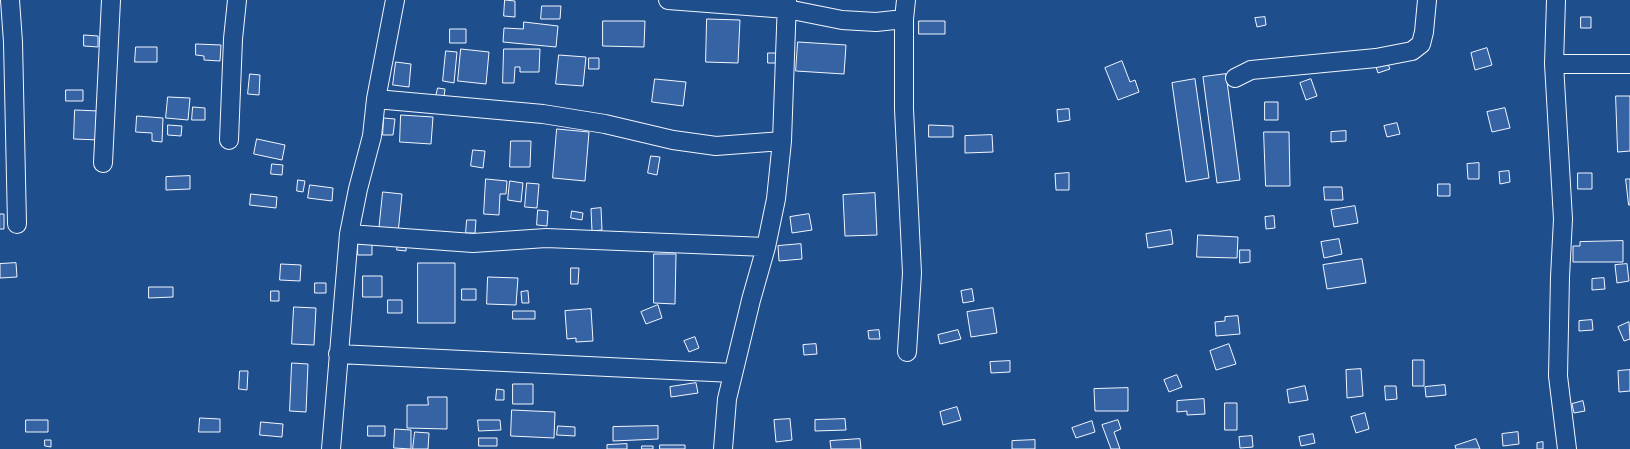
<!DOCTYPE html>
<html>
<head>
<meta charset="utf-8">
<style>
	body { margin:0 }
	canvas { display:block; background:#1f4e8c }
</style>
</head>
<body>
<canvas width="1630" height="449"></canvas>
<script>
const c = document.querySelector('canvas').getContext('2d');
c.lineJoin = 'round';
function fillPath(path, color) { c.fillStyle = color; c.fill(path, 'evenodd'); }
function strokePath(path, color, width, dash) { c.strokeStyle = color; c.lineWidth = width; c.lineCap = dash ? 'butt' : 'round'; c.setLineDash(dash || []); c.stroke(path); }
const building = new Path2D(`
	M505,0l10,1v16l-11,-1z
	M542,6h19l-1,13h-19z
	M1265,17l1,8 -9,2 -2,-9z
	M1581,17h10v11h-10z
	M707,19l33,1 -2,43 -32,-1z
	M603,21h42l-1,26 -41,-1z
	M919,21h26v13h-26z
	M524,22l34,4 -2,21 -53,-5 1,-14 19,1z
	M450,29h16v14h-16z
	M84,35l14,1v11l-14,-1z
	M798,42l48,3 -2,29 -48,-3z
	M196,44l25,1 -1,16 -16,-1v-4l-8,-1z
	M136,47h21v15h-22z
	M1487,48l5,17 -17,5 -4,-17z
	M461,49l28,3 -3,32 -28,-3z
	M504,49h36l-1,23h-19v-5h-5l-1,16h-11z
	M446,51l11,1 -3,31 -11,-2z
	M768,53h11v10h-11z
	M559,55l27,2 -3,29 -27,-2z
	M1385,57l5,12 -12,4 -4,-12z
	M589,58h10v11h-10z
	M1122,61l8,21 5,-2 4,12 -21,8 -13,-32z
	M396,62l15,2 -2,23 -16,-2z
	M250,74l10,1 -1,20 -11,-1z
	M1226,74l14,106 -23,3 -14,-106z
	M655,79l31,3 -3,24 -31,-4z
	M1195,79l14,99 -23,4 -14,-99z
	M1311,79l6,17 -11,4 -6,-17z
	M438,88l7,1 -1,8 -8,-1z
	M66,90h17v11h-17z
	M1616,96h14v55l-12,1z
	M168,97l22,1 -2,22 -22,-2z
	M1265,102h13v18h-13z
	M193,107l12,1v12h-13z
	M1505,108l5,20 -18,4 -5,-20z
	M1069,109l1,11 -12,2 -1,-12z
	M75,110l24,1v29l-25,-1z
	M401,115l32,2 -2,27 -31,-2z
	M137,116l26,2 -1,24 -10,-1v-8l-16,-1z
	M384,118l11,1 -2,16h-10z
	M1397,123l3,11 -13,3 -3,-11z
	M168,125l14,1 -1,10 -13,-1z
	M929,125l24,1v11h-24z
	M557,129l32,3 -4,49 -32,-3z
	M1346,131v10l-15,1v-10z
	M1264,132h25l1,54h-24z
	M992,135l1,17 -28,1v-17z
	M257,139l28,6 -3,15 -28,-6z
	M511,141h20l-1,26h-20z
	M473,150l12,1 -2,17 -12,-2z
	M651,156l9,1 -3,18 -9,-2z
	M1479,163v16h-11l-1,-15z
	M272,164l11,1 -1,10 -11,-1z
	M1509,171l1,11 -10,2 -1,-12z
	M1069,173v17h-13l-1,-16z
	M1578,173h14v16h-14z
	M190,176v13l-24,1v-13z
	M486,179l21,2 -1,13h-6l-1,21 -15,-1z
	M1626,179h4v26h-1z
	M298,180l7,1 -2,11 -6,-1z
	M510,181l13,2 -2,19 -13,-2z
	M527,183l12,1 -2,24 -12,-1z
	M1438,184h12v12h-12z
	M310,185l23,3 -1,13 -24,-3z
	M1324,187h18l1,13h-18z
	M383,192l19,2 -4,39 -19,-2z
	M875,193l2,42 -32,1 -2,-41z
	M251,194l26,3 -1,11 -26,-3z
	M1355,206l3,17 -24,4 -3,-17z
	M601,208l1,22 -10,1 -1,-22z
	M538,210l10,1 -1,15 -10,-1z
	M572,211l11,2 -1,7 -11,-2z
	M0,214h4v15h-4z
	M809,214l3,16 -20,3 -2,-16z
	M1274,216l1,12 -9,1 -1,-12z
	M467,220h9l-1,13h-9z
	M1171,230l2,14 -25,4 -2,-14z
	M1198,235l40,2 -1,21 -40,-1z
	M1339,239l3,15 -18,4 -3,-16z
	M1623,241v21h-50v-16h7v-4z
	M398,243l8,1v7l-9,-1z
	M358,244h14v11h-14z
	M801,244l1,15 -23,2 -1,-15z
	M1240,250h10v12l-10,1z
	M654,254h22l-1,50 -21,-1z
	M1362,259l4,24 -39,6 -4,-24z
	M16,263l1,14 -17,1v-14z
	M418,263h37v60h-37z
	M281,264l20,1 -1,16 -20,-1z
	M1627,264l2,17 -12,2 -2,-18z
	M571,268h8l-1,16h-7z
	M363,276h19v21h-19z
	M488,277l30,1 -2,27 -29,-1z
	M1604,278l1,11 -13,1v-11z
	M315,283h11v10h-11z
	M149,287h24v10l-24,1z
	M462,289h14v11h-14z
	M972,289l2,12 -11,2 -2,-12z
	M271,291h8v10h-8z
	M528,291l1,12h-7l-1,-11z
	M388,300h14v13h-14z
	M658,305l4,13 -16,6 -5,-12z
	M294,307l22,1 -2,37 -22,-1z
	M993,308l4,25 -26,4 -4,-25z
	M591,309l2,32 -17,1v-4l-9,1 -2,-28z
	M513,311h22v8h-22z
	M1238,316l2,18 -24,2 -1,-14 10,-1v-4z
	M1592,320l1,10 -14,1v-10z
	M1629,322l1,17 -6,2 -6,-14z
	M879,330l1,9h-11l-1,-8z
	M958,330l3,9 -21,5 -2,-9z
	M695,337l4,11 -10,4 -5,-11z
	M816,344l1,10 -13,1 -1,-10z
	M1229,344l7,20 -20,6 -6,-19z
	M1413,360h11v26h-11z
	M1010,361v11l-19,1 -1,-11z
	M292,363l16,1 -2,48 -16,-1z
	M1361,369l2,27 -16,2 -1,-28z
	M1630,370v21l-11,1 -1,-21z
	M240,371h8l-1,19 -8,-1z
	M1177,375l5,12 -13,5 -5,-12z
	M696,383l2,10 -27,4 -1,-10z
	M513,384h20v20h-20z
	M1445,385l1,10 -20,2 -1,-10z
	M1305,386l3,14 -19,3 -2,-13z
	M1385,386h11l1,13 -11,1z
	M1128,388v23h-33l-1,-22z
	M497,389l7,1v10h-8z
	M428,397h19v32l-40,-1v-23h21z
	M1204,399l1,15 -18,1v-4l-10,1v-11z
	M1583,401l2,10 -11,2 -2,-9z
	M1225,403h12v27h-12z
	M957,407l4,13 -18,5 -3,-13z
	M512,410l43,2 -1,26 -43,-2z
	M1365,413l4,16 -13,4 -5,-16z
	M200,418l20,1v13h-21z
	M790,419l2,21 -16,2 -2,-22z
	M845,419l1,11 -31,1v-11z
	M26,420h22v12h-22z
	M478,420h22l1,10 -22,1z
	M1118,420l3,9 -7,3 6,17h-9l-9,-24z
	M1092,421l3,11 -19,6 -4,-10z
	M261,422l22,2 -1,13 -22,-2z
	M368,426h17v10h-17z
	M558,426l17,1v9l-18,-1z
	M658,426v13l-45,2v-14z
	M395,429l16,1v19l-17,-1z
	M415,432l14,1 -1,16h-15z
	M1518,432l1,12 -16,2 -1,-12z
	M1313,434l2,9 -14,3 -2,-9z
	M1252,436l1,11 -13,1 -1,-11z
	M479,438h18v8h-18z
	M860,439l1,10h-30l-1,-8z
	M1476,439l4,10h-24l-1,-3z
	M45,440h6v7l-6,-1z
	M1035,440v9h-23v-8z
	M1543,442v7h-6v-6z
	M627,444v5h-20v-4z
	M660,445h25v4h-25z
	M642,446h11v3h-11z`);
fillPath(building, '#3563a3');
strokePath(building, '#f2f6ff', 1);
const street = new Path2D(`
	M10,0l3,42 4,182
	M668,0l119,9 55,11 34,2 28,-3
	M906,0l-2,19v90l8,164 -5,79
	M1556,0l-2,64 9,155 -3,58 -2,99 9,73
	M1554,64h76
	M1235,78l16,-8 125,-12 36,-7 9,-7 3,-12 3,-32
	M376,99l167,15 62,10 68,16 43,6 66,-5
	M229,140l4,-101 4,-39
	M103,163l8,-163
	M349,234l124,9 73,-5 220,9
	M338,354l395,19
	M331,449l18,-215 9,-45 14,-53 4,-37 19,-99
	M723,449l4,-50 24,-99 15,-53 10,-48 6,-58 5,-141`);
strokePath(street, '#f2f6ff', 20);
strokePath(street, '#1f4e8c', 18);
</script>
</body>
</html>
